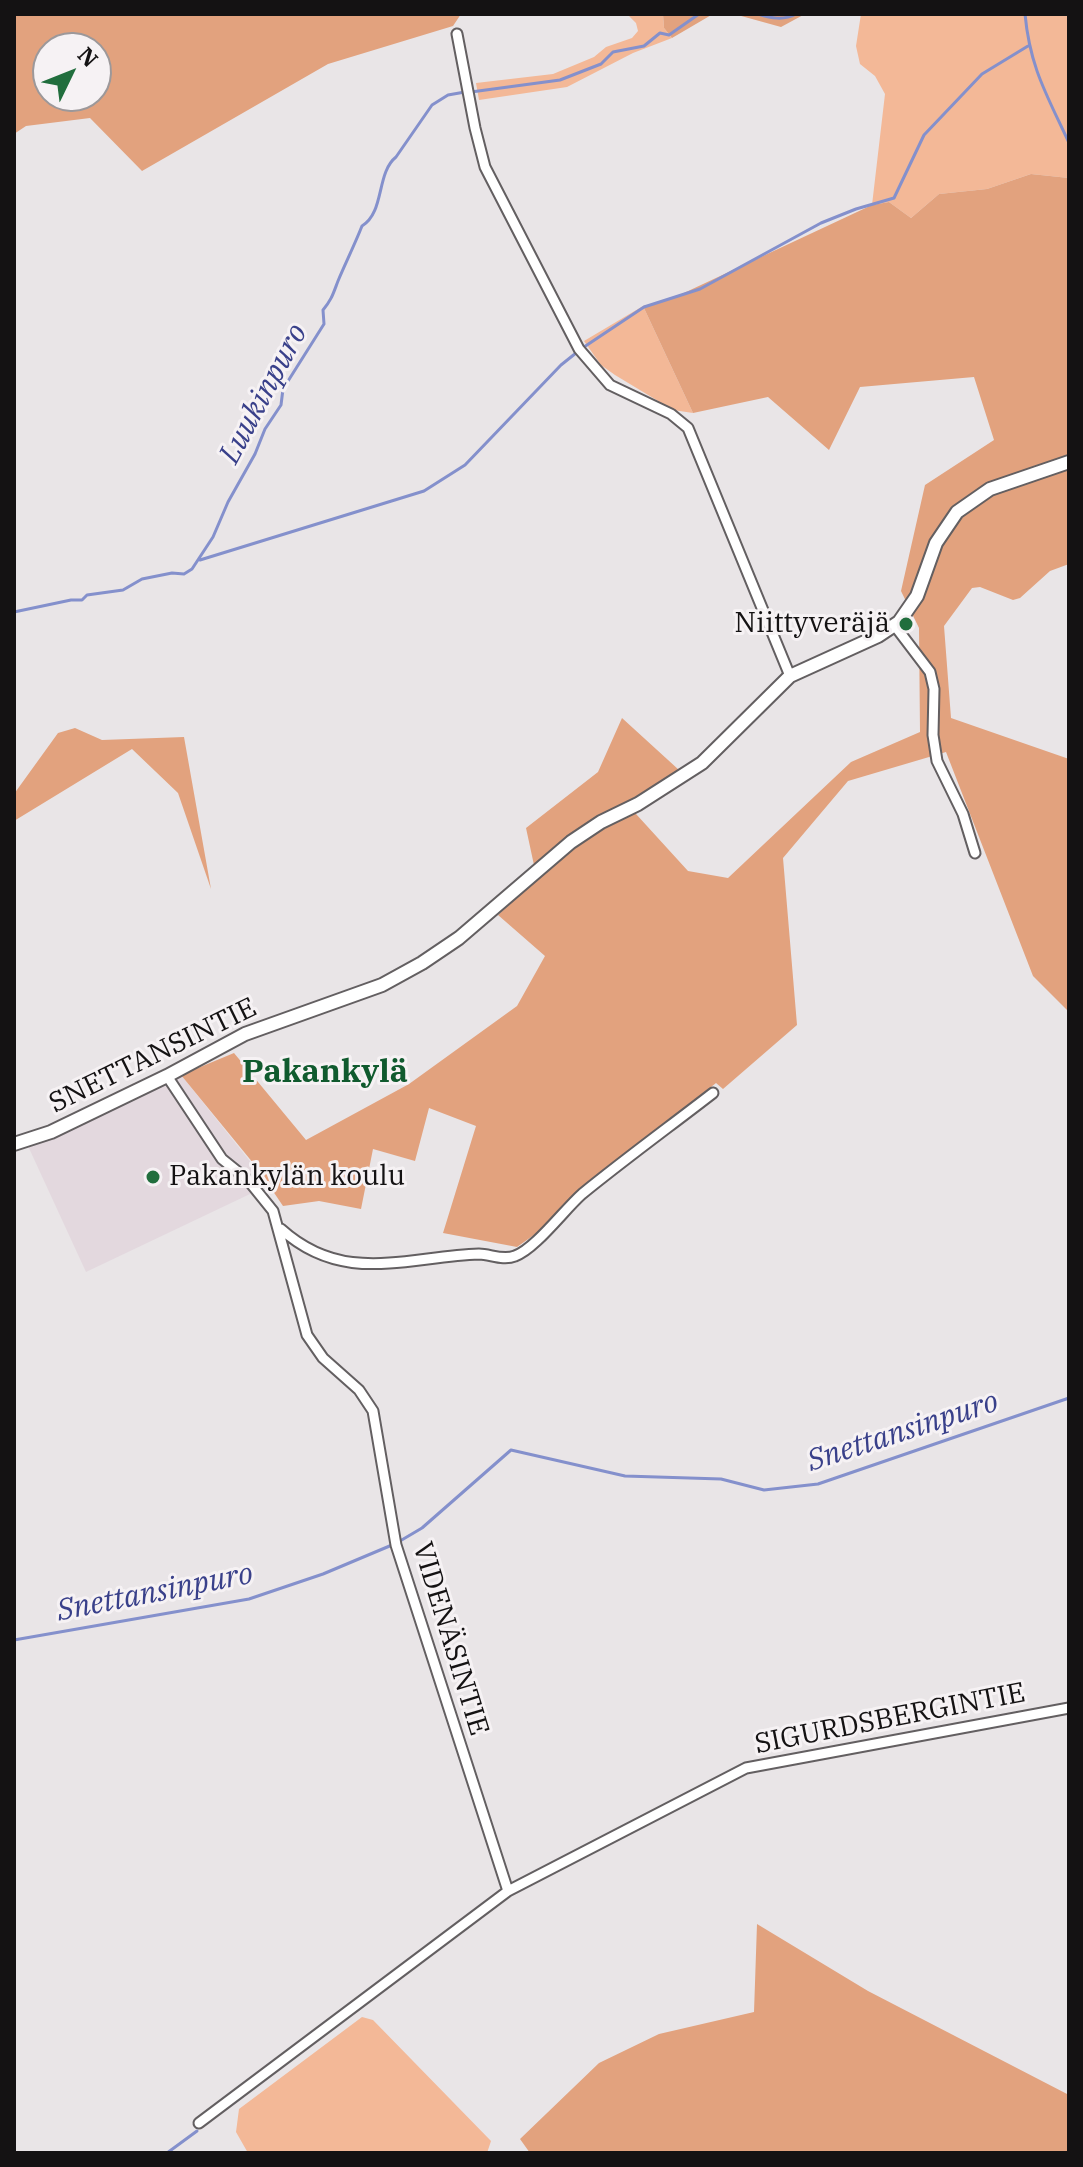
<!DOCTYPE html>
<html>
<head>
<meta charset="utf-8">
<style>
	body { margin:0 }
	#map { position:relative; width:1083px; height:2167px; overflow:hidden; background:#e9e5e7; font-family:"IBM Plex Serif",serif }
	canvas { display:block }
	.frame { position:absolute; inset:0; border:16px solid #141213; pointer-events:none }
	.north { position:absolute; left:32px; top:32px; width:80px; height:80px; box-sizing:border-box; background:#f6f2f4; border:2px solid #9c989a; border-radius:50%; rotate:47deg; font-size:22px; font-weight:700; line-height:32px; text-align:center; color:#141213 }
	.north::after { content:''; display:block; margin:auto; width:28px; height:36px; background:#216e3d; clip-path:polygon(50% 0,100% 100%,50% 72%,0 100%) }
</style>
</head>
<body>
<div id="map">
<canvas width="1083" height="2167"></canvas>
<div class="frame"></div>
<div class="north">N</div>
</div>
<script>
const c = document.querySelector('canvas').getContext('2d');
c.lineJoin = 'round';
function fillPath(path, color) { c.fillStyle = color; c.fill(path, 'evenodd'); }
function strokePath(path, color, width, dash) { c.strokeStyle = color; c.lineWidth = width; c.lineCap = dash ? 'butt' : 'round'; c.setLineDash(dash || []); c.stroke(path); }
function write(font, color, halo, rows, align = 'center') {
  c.font = font + ' "IBM Plex Serif",serif'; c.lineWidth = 6; c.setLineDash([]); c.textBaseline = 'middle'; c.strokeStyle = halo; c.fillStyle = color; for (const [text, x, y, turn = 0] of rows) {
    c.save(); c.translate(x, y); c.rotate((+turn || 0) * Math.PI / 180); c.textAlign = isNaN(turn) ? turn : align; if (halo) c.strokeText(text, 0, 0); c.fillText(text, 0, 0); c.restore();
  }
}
fillPath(new Path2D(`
	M181,1075l88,110 -183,87 -58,-126z`), '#e3d8de');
fillPath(new Path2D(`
	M636,14h27l1,14 8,10 -39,15 -66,34 -88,13 -3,-17 77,-9 41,-17 12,-10 26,-9 6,-7 -2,-8 -7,-7z
	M861,14h208v164l-38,-4 -44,15 -48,5 -28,24 -22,-16 -17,3 13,-111 -10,-18 -15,-12 -4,-18z
	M643,306l50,107 -20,-3 -58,-35 -14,-10 -17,-24z
	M362,2017l11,3 118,121 -4,12h-239l-12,-21 3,-23z`), '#f3b897');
fillPath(new Path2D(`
	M14,14h447l-8,12 -125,38 -186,107 -52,-53 -64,8 -12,8zM96,48v48h-48v-48z
	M663,14h50l-41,24 -8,-10z
	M734,14h71l-24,13z
	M1031,174l38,4v386l-19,7 -30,27 -7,2 -33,-13 -8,1 -28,38 7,92 118,41v253l-36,-36 -87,-224 -98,29 -65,77 14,167 -74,64 -7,-6 -146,117 -29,30 -24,17 -74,-14 33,-107 -47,-18 -14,53 -42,-12 -12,60 -42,-8 -36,5 -25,-37 -77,-94 53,-22 72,87 103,-56 108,-78 28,-50 -47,-41 39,-36 -11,-51 72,-56 24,-54 57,52 -53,33 62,68 40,7 123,-116 69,-30 -1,-104 -18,-37 24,-106 69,-45 -20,-63 -114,10 -31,63 -61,-53 -75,16 -50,-107 28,-7 201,-94 17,-3 22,16 28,-24 48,-5z
	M75,728l27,12 82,-3 27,152 -33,-96 -46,-44 -118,72v-27l44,-61z
	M757,1924l111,67 201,104v58h-539l-10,-14 79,-76 60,-29 95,-22z`), '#e2a27e');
strokePath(new Path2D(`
	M758,14c13,4 25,7 38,0
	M1025,14c5,54 22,81 44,129
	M471,92l89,-12 41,-16 12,-12 31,-6 16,-13 9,2 30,-21
	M584,347l60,-40 56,-18 121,-66 35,-14 38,-11 30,-63 58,-61 46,-28
	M200,560l224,-69 41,-26 96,-100 15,-12
	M14,612l57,-12h11l5,-5 36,-5 19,-11 30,-6 12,1 8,-5 21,-32 15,-35 27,-48 10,-25 16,-24 2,-16 41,-65 -1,-14c9,-11 10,-16 15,-29 8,-19 16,-35 24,-55 23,-14 14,-53 34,-69l36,-52 16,-10 17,-3
	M400,1541l22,-13 89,-78 114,26 96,3 43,11 54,-6 251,-86
	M14,1640l235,-41 74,-25 69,-29
	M167,2153l30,-22`), '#8490cc', 3);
const minor = new Path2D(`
	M457,34l18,94 10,39 94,182 31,36 61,29 17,14 102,248
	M895,626l35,46 4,17 -1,46 4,26 26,53 12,39
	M167,1076l55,83 26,21 25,31 34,124 16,23 36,32 14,21 23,134 112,346 -309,232
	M281,1229c62,56 124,28 198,25 11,0 24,7 36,2 20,-7 49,-46 67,-62 43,-35 87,-67 131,-101
	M508,1891l238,-123 323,-60`);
const tertiary = new Path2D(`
	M14,1144l37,-12 116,-56 78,-42 137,-49 40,-22 37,-25 112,-96 30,-20 37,-18 64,-41 88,-87 88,-40 21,-14 18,-26 19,-53 21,-31 33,-23 79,-27`);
strokePath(minor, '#635f61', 13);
strokePath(tertiary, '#635f61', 16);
strokePath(minor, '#fff', 9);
strokePath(tertiary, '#fff', 12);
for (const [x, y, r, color] of [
	[906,624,8,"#216e3d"],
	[153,1177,8,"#216e3d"]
]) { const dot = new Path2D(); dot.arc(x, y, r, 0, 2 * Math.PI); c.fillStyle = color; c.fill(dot); strokePath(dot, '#f6f2f4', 3); }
write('28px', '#141213', '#f6f2f4', [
	["Niittyveräjä",890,624],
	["Pakankylän koulu",169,1177,"left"]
], 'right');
write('28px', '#141213', '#f6f2f4', [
	["SNETTANSINTIE",153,1056,-26],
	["VIDENÄSINTIE",450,1639,73],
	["SIGURDSBERGINTIE",890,1719,-11]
]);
write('italic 30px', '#39408a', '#f6f2f4', [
	["Luukinpuro",264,394,-62],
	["Snettansinpuro",903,1432,-18],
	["Snettansinpuro",155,1593,-11]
]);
write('bold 32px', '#105a2e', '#f6f2f4', [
	["Pakankylä",325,1073]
]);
</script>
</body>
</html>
